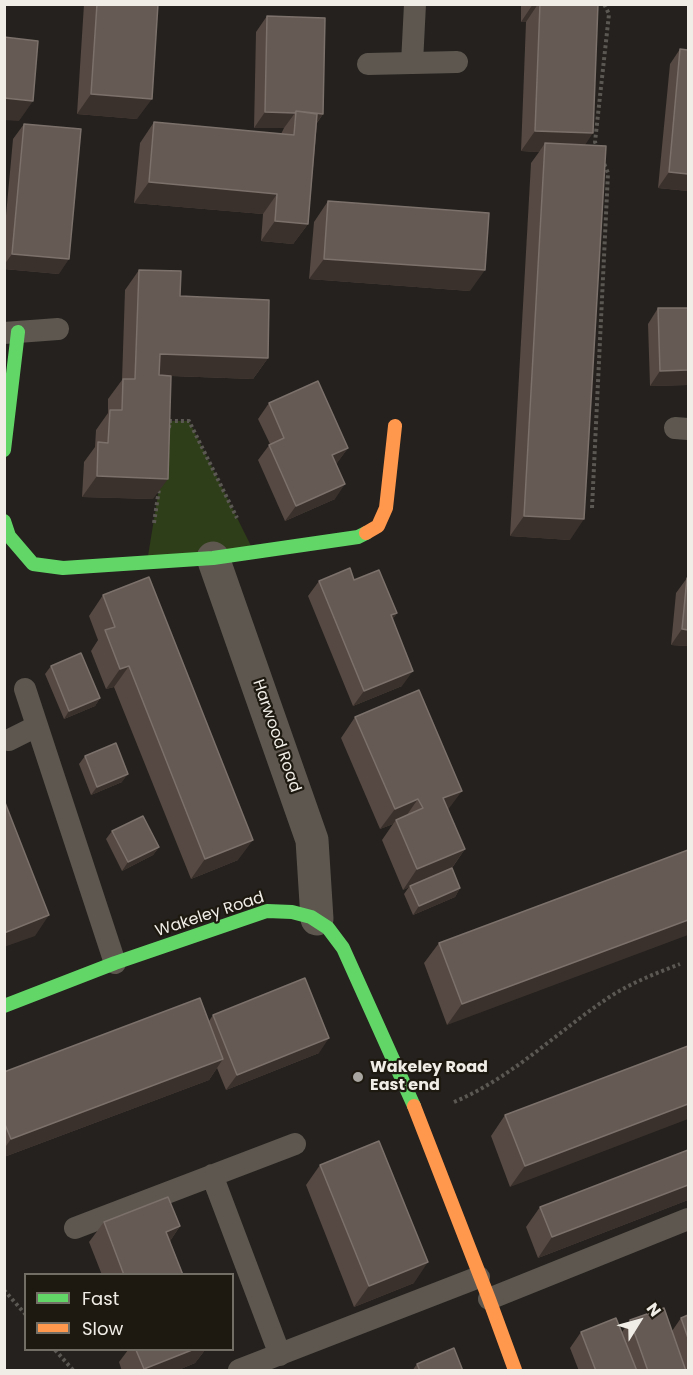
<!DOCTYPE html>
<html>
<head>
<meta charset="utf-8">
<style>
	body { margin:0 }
	#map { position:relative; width:693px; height:1375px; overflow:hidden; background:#24211e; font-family:Poppins,sans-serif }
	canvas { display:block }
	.frame { position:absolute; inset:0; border:6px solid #f0ede7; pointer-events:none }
	.legend { position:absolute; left:24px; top:1273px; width:210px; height:78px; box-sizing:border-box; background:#1e1910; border:2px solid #726e66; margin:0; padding:8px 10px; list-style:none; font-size:18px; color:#f0ede7 }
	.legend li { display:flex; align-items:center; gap:12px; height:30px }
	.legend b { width:30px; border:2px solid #726e66 }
	.north { position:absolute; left:609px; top:1291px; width:60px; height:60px; -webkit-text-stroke:4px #1e1910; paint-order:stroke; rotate:53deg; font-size:16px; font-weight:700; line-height:24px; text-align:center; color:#f0ede7 }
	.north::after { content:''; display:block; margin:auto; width:21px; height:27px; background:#f0ede7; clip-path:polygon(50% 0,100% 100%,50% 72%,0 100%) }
</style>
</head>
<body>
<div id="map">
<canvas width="693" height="1375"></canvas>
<div class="frame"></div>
<ul class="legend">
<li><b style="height:8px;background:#63d668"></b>Fast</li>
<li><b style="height:8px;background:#ff974d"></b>Slow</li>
</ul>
<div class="north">N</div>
</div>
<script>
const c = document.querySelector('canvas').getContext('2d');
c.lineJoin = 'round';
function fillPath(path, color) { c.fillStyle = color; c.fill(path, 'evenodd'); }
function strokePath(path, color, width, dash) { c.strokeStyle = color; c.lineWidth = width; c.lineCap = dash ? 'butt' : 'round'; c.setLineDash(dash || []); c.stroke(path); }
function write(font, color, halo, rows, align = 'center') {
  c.font = font + ' Poppins,sans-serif'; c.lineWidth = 4.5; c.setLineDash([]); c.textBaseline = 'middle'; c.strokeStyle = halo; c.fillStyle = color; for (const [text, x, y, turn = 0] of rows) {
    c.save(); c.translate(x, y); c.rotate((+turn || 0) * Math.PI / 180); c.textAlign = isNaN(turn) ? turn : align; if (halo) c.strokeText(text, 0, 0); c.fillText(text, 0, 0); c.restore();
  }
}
fillPath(new Path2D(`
	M170,421h19l65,131 -107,10z`), '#2e3e18');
strokePath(new Path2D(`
	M598,149l-3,-7 14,-128 -5,-10
	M169,428l1,-7h19l48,97
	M592,508l16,-335 -5,-12
	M154,523l5,-34
	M454,1102c57,-24 101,-68 151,-102 23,-16 49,-26 75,-36
	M4,1290l22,25
	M55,1350l18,20`), '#5b5752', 4, [3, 3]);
strokePath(new Path2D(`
	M412,63l3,-59
	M368,64l89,-2
	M4,333l54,-4
	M675,428l13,1
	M25,689l90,274
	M9,740l28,-14
	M212,1175l68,180
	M75,1228l220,-84
	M489,1299l199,-80
	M239,1370l240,-93`), '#5d574f', 22);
strokePath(new Path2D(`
	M213,558l99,282 5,79`), '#5d574f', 33);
strokePath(new Path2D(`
	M4,450l14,-118
	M4,521l5,15 24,28 30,4 150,-10 145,-21 8,-4
	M4,1006l111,-43 152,-52 25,1 19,5 17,11 15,20 71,158`), '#63d668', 14);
strokePath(new Path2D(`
	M366,533l12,-7 8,-18 9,-82
	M414,1106l75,193 26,71`), '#ff974d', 14);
fillPath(new Path2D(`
	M84,4h74l-21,115 -60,-5z
	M521,4h77l-13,141 -15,395 -60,-4 21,-373 8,-11 -18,-1 5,-129h-5z
	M267,16l56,98 -6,9 -9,101 -15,20 -32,-3 2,-27 -129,-11 6,-60 14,-21 127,12 3,-6h-30l2,-96z
	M680,49l8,142 -30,-3 12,-124z
	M24,124l35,150 -55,-5v-32l9,-98z
	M328,201l142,90 -161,-12 5,-57z
	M139,270l41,26 88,62 -15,21 -82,-3 -18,123 -71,-2 2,-35 11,-15 1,-17 12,-17v-14l14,-19 3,-90z
	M658,308l30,77 -38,1 -2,-62z
	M269,403l79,45 -12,16 -1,35 -50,22 -27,-61 12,-16 -12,-25z
	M687,578l1,68 -17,-1 5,-52z
	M354,580l43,33 -5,7 10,66 -49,20 -45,-110 11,-15z
	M103,595l135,265 -47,19 -77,-192 -8,2 -15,-38 7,-11 -9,-24z
	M51,666l49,32 -5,8 -31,13 -19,-45z
	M355,717l93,93 17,39 -13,19 8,20 -5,9 -42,18 -9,-21 5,-7 -6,3 -21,-50 11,-16 -13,5 -39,-91z
	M85,756l37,26 -31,13 -12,-31z
	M112,831l47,16 -6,8 -31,16 -16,-32z
	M688,850l-241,175 -23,-62 15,-20z
	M213,1015l106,38 -93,37 -9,-22 -8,12 -205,77v-85l205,-51z
	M688,1046l-178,141 -19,-51 14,-21z
	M688,1150v50l-150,58 -12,-31 14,-20z
	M320,1165l94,118 -60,24 -48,-122z
	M104,1222l76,4 -10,15 13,34h-81l-13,-33z
	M688,1315v56h-109l-9,-23 11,-16h41l8,-12 42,11 9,-13z
	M128,1350h77l-10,13 -19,8h-54l-3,-9z
	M417,1364l46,7h-51z`), '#564842');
fillPath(new Path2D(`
	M533,4h5l-12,18h-5z
	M91,94l61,5 -15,20 -60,-5z
	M4,98l29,3 -14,20 -15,-1z
	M265,112l30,1 -11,15h-30z
	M296,113l27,1 -11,15z
	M535,131l58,2 -14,21 -34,-11 -6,9 -18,-1z
	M669,172l19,2v17l-30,-3z
	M149,182l128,12 -14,20 -129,-11z
	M275,221l33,3 -15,20 -32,-3z
	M12,254l57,5 -10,15 -55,-5v-4z
	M324,259l161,11 -15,21 -161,-12z
	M160,354l108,4 -15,21 -107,-4z
	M688,370v15l-38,1 10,-15z
	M348,448l-11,15 -16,7 11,-15z
	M97,476l71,3 -15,20 -71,-2z
	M345,484l-10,15 -50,22 11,-15z
	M524,516l60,3 -14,21 -60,-4z
	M397,613l-10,15 4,-13z
	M682,629l6,1v16l-17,-1z
	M129,666l-15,21 -8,2 14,-20z
	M413,671l-11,15 -49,20 11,-15z
	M100,698l-5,8 -31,13 5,-8z
	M128,774l-6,8 -31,13 6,-8z
	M462,791l-15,20 -4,-13z
	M418,799l-14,20 -8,1 -3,4 -13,5 15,-20z
	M253,840l-15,20 -47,19 14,-20z
	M159,847l-6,8 -31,16 6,-9z
	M465,849l-14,20 -48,21 14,-21z
	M460,888l-5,9 -42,18 6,-9z
	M49,915l-14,21 -31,11v-14z
	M688,920v15l-241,90 15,-21z
	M329,1038l-10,15 -93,37 11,-15z
	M223,1059l-14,21 -205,77v-8l7,-10z
	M688,1104v15l-178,68 15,-21z
	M688,1185v15l-150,58 14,-21z
	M180,1226l-14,21v-15z
	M428,1262l-14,21 -60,24 15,-21z
	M192,1350h13l-10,13 -19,8h-33l1,-2z`), '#3b312c');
const building = new Path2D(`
	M97,4h61l-6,95 -61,-5z
	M540,4h58l-5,129 -58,-2z
	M267,16l58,2 -2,96 -27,-3 -1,2 -30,-1z
	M4,37l34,4 -5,60 -29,-3z
	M680,49l8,1v124l-19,-2z
	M296,111l21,3 -9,110 -33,-3 2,-27 -128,-12 5,-60 140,13z
	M24,124l57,5 -12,130 -57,-5z
	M545,143l61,3 -22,373 -60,-3z
	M328,201l161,12 -4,57 -161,-11z
	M139,270l42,1 -1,25 89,4 -1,58 -108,-4 -1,21 12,1 -3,103 -71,-3 1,-34 10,1 2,-33h12l1,-31h12z
	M658,308h30v62l-28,1z
	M318,381l30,67 -16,7 13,29 -49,22 -27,-61 15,-7 -15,-35z
	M350,568l4,12 25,-10 18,43 -6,2 22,56 -49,20 -45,-110z
	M149,577l104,263 -48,19 -76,-193 -9,3 -15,-39 10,-3 -12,-32z
	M687,578h1v52l-6,-1z
	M81,653l19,45 -31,13 -18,-45z
	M419,690l43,101 -19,7 22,51 -48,20 -21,-49 27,-12 -5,-9 -23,10 -40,-92z
	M116,743l12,31 -31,13 -12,-31z
	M4,800l45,115 -45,18z
	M143,816l16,31 -31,15 -16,-31z
	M688,850v70l-226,84 -23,-61z
	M452,868l8,20 -41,18 -9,-20z
	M305,978l24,60 -92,37 -24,-60z
	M200,998l23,61 -212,80 -7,-17v-50z
	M688,1046v58l-163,62 -20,-51z
	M379,1141l49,121 -59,24 -49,-121z
	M688,1150v35l-136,52 -12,-30z
	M168,1197l12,29 -14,6 17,43h-59l-20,-53z
	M664,1308l22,63h-38l-18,-51z
	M688,1315v23l-7,-20z
	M616,1318l21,53h-41l-15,-39z
	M454,1348l9,23h-43l-3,-7z
	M136,1350h56l-48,19z`);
fillPath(building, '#665a54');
strokePath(building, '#7c716b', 1.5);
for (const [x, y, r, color] of [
	[358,1077,6,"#a9a6a1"]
]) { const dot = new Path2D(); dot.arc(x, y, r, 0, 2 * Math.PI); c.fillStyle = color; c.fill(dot); strokePath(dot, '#1e1910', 2); }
write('16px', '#f0ede7', '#1e1910', [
	["Harwood Road",276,736,71],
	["Wakeley Road",210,915,-18]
]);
write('bold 16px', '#f0ede7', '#1e1910', [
	["Wakeley Road",370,1068],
	["East end",370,1086]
], 'left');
</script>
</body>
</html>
